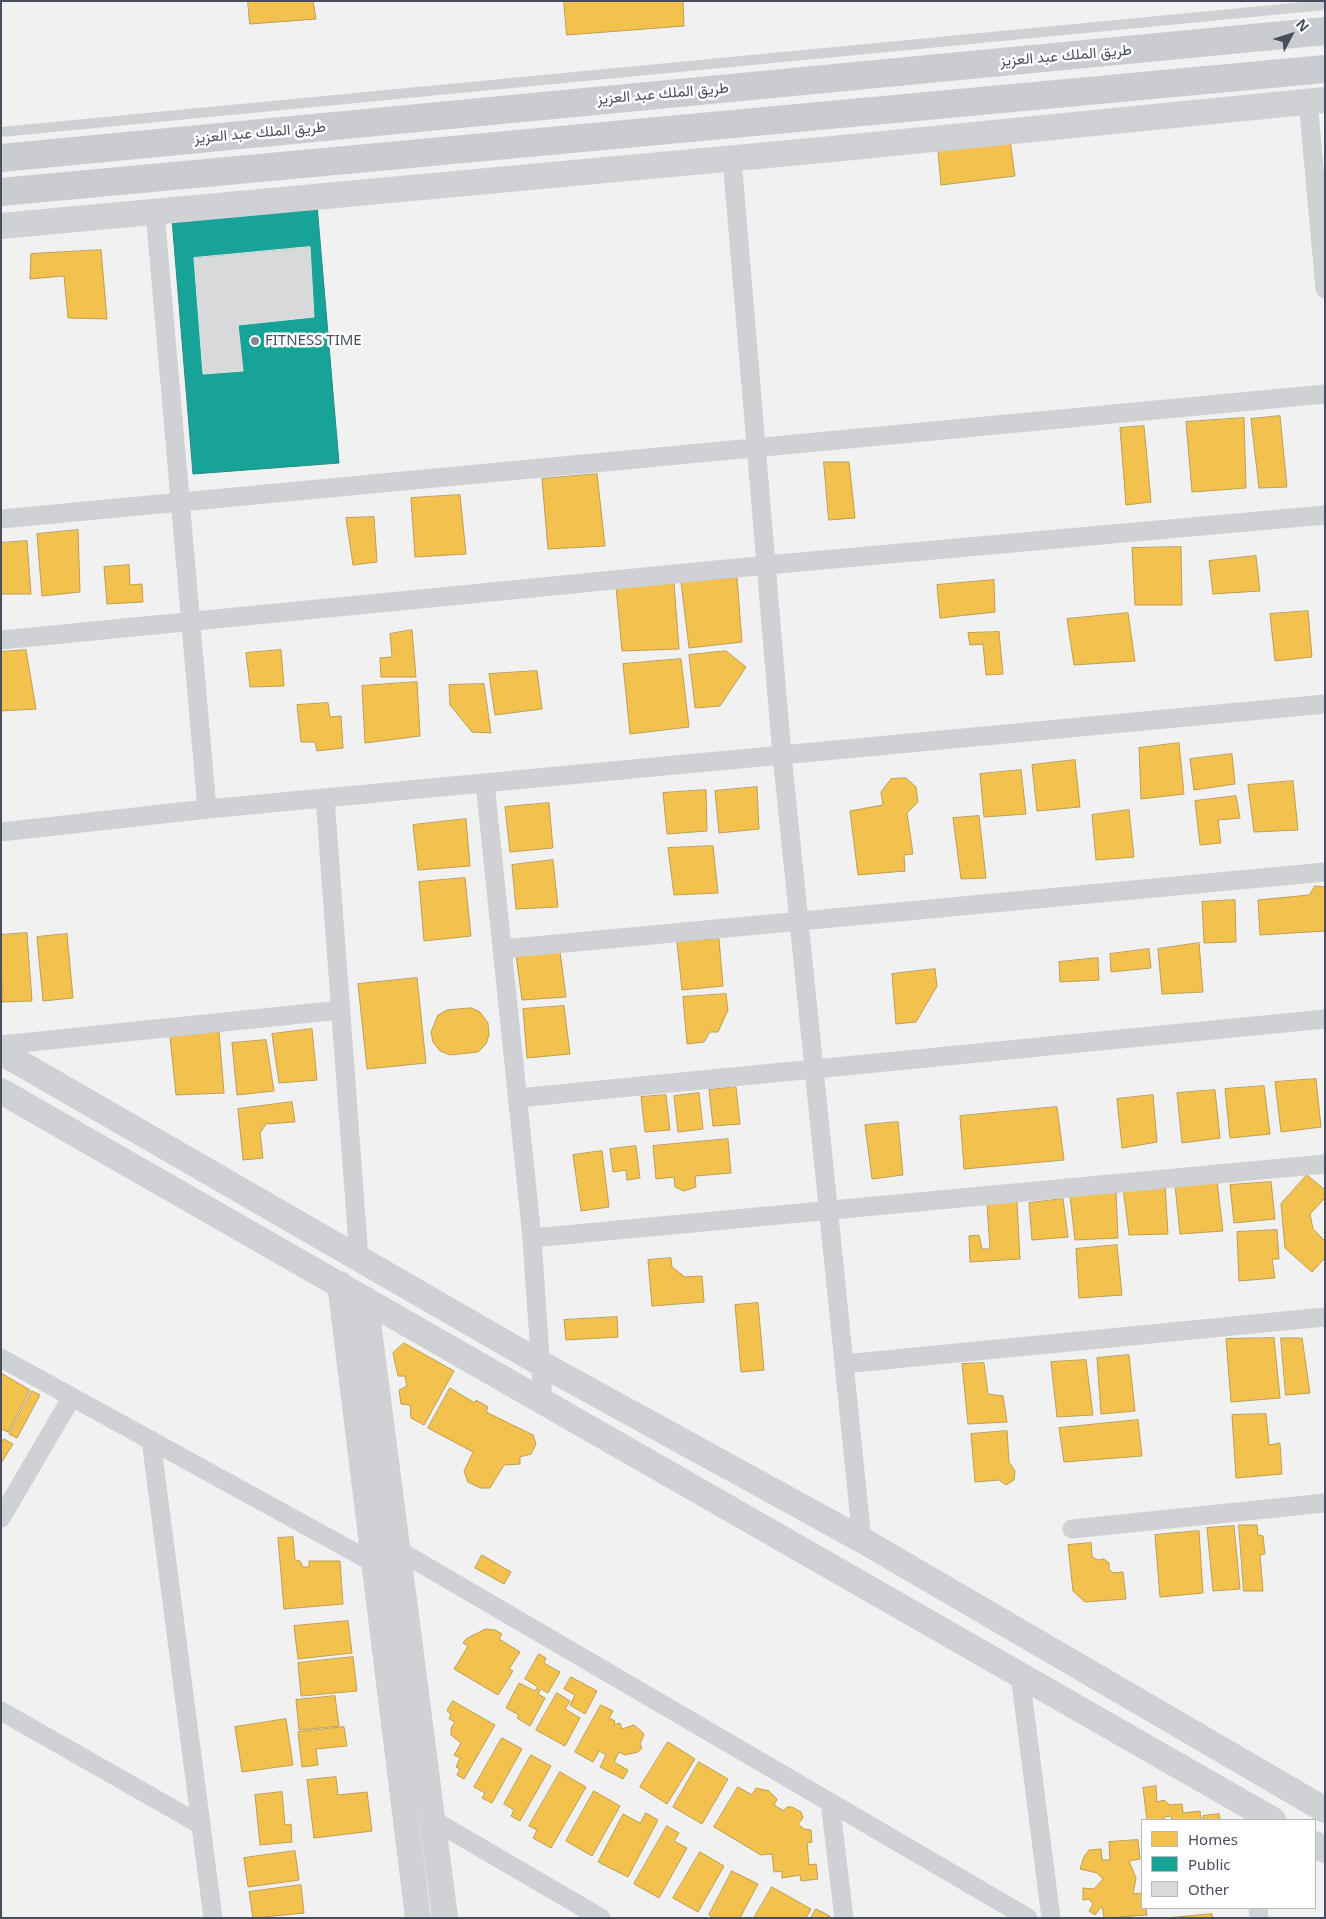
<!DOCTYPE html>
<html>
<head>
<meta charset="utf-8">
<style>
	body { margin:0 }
	#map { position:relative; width:1326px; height:1919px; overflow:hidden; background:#f1f1f1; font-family:"Noto Sans",sans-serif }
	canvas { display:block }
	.frame { position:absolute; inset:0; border:2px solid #484e5d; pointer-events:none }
	.legend { position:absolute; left:1141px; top:1819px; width:175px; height:90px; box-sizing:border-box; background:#fff; border:1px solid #b6b8be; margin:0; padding:6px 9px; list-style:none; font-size:15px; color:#484e5d }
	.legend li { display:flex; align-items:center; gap:10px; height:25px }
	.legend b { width:25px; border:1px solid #b6b8be }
	.north { position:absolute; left:1266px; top:10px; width:50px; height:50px; -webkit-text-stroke:4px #fff; paint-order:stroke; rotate:50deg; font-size:14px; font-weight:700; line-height:20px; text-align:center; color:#484e5d }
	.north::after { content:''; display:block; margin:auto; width:18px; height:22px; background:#484e5d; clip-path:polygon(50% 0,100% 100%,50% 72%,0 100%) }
</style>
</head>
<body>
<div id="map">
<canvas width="1326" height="1919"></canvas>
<div class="frame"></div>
<ul class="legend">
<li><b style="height:14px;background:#f2c14e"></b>Homes</li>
<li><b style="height:14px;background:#17a398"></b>Public</li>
<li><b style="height:14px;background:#d8d9db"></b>Other</li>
</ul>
<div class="north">N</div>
</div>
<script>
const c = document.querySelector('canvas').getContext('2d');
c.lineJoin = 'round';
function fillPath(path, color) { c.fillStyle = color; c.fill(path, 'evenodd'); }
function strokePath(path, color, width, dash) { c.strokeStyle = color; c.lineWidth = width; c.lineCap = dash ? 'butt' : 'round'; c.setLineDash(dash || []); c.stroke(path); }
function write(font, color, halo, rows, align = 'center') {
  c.font = font + ' "Noto Sans",Vazirmatn,sans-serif'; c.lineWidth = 5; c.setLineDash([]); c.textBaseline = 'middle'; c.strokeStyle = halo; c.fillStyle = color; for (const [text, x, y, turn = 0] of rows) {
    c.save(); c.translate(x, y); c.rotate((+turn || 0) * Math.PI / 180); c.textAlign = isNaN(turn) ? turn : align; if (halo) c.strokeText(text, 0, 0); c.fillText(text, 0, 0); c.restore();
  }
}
const homes = new Path2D(`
	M248,1h65l3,18 -66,5z
	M564,1h119l1,25 -117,9z
	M1010,140l5,36 -74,9 -3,-34z
	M101,250l6,69 -39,-1 -4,-42 -34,3 1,-25z
	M1280,416l7,71 -28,1 -8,-69z
	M1244,418l2,70 -54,4 -6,-70z
	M1144,426l7,76 -25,3 -6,-77z
	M824,462h25l6,56 -26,2z
	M597,474l8,72 -57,3 -6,-70z
	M460,495l6,59 -51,3 -4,-59z
	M374,517l3,45 -24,3 -7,-47z
	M78,530l2,62 -38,4 -5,-62z
	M27,541l4,53h-30v-51z
	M1181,547l1,58h-47l-3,-57z
	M1256,556l4,35 -47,3 -4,-33z
	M129,565l1,20 12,-1 1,18 -36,2 -3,-37z
	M737,578l5,64 -53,6 -8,-66z
	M994,580l1,32 -55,6 -3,-33z
	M674,583l5,66 -57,2 -6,-64z
	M1308,611l4,46 -37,4 -5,-47z
	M1128,613l7,48 -61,4 -7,-46z
	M412,630l4,47h-35l-1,-19 12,-1 -2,-23z
	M999,632l4,42 -17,1 -3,-31 -13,1 -2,-12z
	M26,650l10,59 -35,2v-59z
	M281,650l3,36 -34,1 -4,-34z
	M726,651l20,16 -26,39 -25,2 -6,-53z
	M681,659l8,68 -59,7 -7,-70z
	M537,671l5,38 -47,6 -6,-41z
	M417,682l3,54 -55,7 -3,-57z
	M484,684l7,49 -19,-1 -22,-27 -1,-20z
	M328,703l2,14 11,-1 2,32 -26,3 -2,-9h-14l-4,-37z
	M1179,743l5,51 -43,5 -2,-51z
	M1232,754l3,30 -41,6 -4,-31z
	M1075,760l5,47 -43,4 -5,-46z
	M1021,770l5,44 -42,3 -4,-43z
	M906,778l10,9 2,15 -11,11 6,41 -9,1 1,16 -47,4 -8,-64 33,-6 -2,-13 10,-13z
	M1293,781l5,49 -44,2 -6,-47z
	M757,787l2,42 -40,4 -4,-42z
	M706,790l1,41 -40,3 -4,-41z
	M1236,796l4,22 -22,2 3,23 -21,2 -5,-44z
	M549,803l4,45 -43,4 -5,-45z
	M1129,810l5,47 -38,3 -4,-45z
	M979,816l7,62 -25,1 -8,-61z
	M466,819l4,47 -52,4 -5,-45z
	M713,846l5,47 -44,2 -6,-47z
	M553,860l5,47 -42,2 -4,-44z
	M465,878l6,58 -47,5 -5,-59z
	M1315,886l10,1v44l-65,4 -2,-35 51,-5z
	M1235,900l1,42 -32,1 -2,-41z
	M27,933l5,68 -30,1 -1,-67z
	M67,934l6,64 -30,3 -6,-64z
	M719,939l4,47 -41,4 -5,-48z
	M1199,943l4,49 -41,2 -4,-45z
	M1149,949l2,19 -40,4 -1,-18z
	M560,952l6,45 -44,3 -6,-45z
	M1098,958l1,22 -39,2 -1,-20z
	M935,969l2,17 -21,36 -20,2 -4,-50z
	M417,978l9,85 -59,6 -9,-85z
	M726,994l2,16 -10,22h-8l-6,10 -17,2 -4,-47z
	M564,1006l6,48 -43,4 -4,-49z
	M472,1008l8,4 8,11 1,12 -3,9 -8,8 -28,3 -10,-4 -7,-9 -2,-10 7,-17 9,-5z
	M312,1029l5,51 -38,3 -7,-49z
	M219,1032l5,61 -48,2 -6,-58z
	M266,1040l8,51 -37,4 -5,-52z
	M1316,1079l5,48 -40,5 -6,-50z
	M1264,1086l6,48 -40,4 -5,-49z
	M736,1087l4,37 -27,2 -4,-36z
	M1215,1090l5,48 -38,5 -5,-50z
	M699,1093l4,36 -25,3 -4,-36z
	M666,1095l4,35 -25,2 -4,-35z
	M1153,1095l4,47 -35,6 -5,-49z
	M292,1102l3,20 -29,2 -6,9 3,25 -20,2 -5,-51z
	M1057,1107l7,53 -100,9 -4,-53z
	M898,1122l5,53 -31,4 -7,-54z
	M728,1139l3,34 -36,3 1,11 -12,4 -9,-4 -1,-10 -18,2 -3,-33z
	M636,1146l4,32 -13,2 -1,-10 -13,2 -3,-23z
	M602,1151l7,56 -28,4 -8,-56z
	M1307,1175l18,15v8l-15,16 3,15 12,12v17l-13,14 -27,-24 -4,-44z
	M1217,1182l6,49 -43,3 -5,-49z
	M1271,1182l4,37 -41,4 -4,-38z
	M1165,1183l3,51 -39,1 -6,-48z
	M1116,1191l2,47 -43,2 -5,-44z
	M1063,1199l5,38 -36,3 -3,-37z
	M1017,1201l3,58 -50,3 -1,-26 10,-1 3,14h8l-3,-45z
	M1277,1230l2,29h-7l3,19 -36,3 -2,-49z
	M1117,1245l5,50 -43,3 -3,-49z
	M671,1258l1,9 13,10 17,-1 2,26 -52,4 -4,-46z
	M758,1303l6,67 -23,2 -6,-67z
	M617,1317l1,20 -52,3 -2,-20z
	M1274,1338l6,60 -49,4 -5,-63z
	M1281,1338h21l8,55 -24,2z
	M404,1343l50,28 -30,54 -13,-7 -1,-13 -9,-1 -2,-14 8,-4 -2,-10h-7l-5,-23z
	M1129,1355l6,56 -34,3 -4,-56z
	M1086,1360l7,55 -36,2 -6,-55z
	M984,1363l4,31 15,2 4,26 -39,2 -6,-60z
	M1,1373l29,17 -22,42 -7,-3z
	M450,1388l25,15 1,-3 12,7 -2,5 47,23 3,9 -5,10 -11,3v7l-16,1 -14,23h-10l-12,-6 -4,-11 9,-19 -45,-24z
	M32,1391l8,4 -23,43 -8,-4z
	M1266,1414l3,31 11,-2 2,31 -46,4 -4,-63z
	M1138,1420l4,36 -78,6 -5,-34z
	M1007,1431l2,31 6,9 -1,9 -8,5 -7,-5 -24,2 -4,-48z
	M4,1439l9,5 -12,19v-20z
	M1239,1525h18l1,10 5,1 2,18 -5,1 3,36h-19z
	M1234,1526l6,63 -27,2 -6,-63z
	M1199,1531l4,62 -43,4 -5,-62z
	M293,1537l2,23 5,1 3,6h6v-6h31l3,43 -59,5 -6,-71z
	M1091,1543l1,14 6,3 6,-1 5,4v6l4,4 10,-1 3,27 -41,3 -12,-11 -5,-46z
	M482,1555l29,17 -7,12 -29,-16z
	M348,1621l4,32 -54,6 -4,-33z
	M486,1629l9,1 7,4 -3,5 21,13 -11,17 4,2 -15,24 -44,-26 14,-23 -5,-3 3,-4z
	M539,1654l7,4 -2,5 16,9 -12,21 -7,-4 -3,5 7,4 -15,28 -13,-8 2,-3 -13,-7 13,-25 16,8 3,-4 -13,-8z
	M353,1657l4,34 -56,5 -3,-33z
	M571,1677l26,14 -12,23 -15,-9 5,-10 -11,-6z
	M557,1693l13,8 -5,8 15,9 -15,28 -29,-16z
	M335,1696l4,30 -40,4 -3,-30z
	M453,1701l42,24 -31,54 -7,-4 3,-6 -4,-2 4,-9 -6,-3 7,-12 -10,-8v-7l4,-6 -6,-3 2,-5 -4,-3z
	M601,1705l12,6 -4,7 6,3 -1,4 6,-2 2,6 12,-4 10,9 -4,10 2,4 -4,4 -13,3 -6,-3 -5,10 14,8 -5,9 -23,-12 6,-12 -7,-4 -6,11 -18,-10z
	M286,1719l7,46 -51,7 -7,-45z
	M344,1727l3,19 -31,3 2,16 -16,2 -4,-35z
	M502,1738l20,11 -30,54 -10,-5 3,-5 -11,-6z
	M668,1742l27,17 -28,45 -27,-17z
	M531,1755l20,11 -31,55 -9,-5 3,-6 -10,-6z
	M699,1762l29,17 -26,45 -29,-17z
	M560,1772l26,15 -35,61 -18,-10 4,-8 -8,-4z
	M336,1777l2,18 29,-3 5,39 -58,7 -7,-58z
	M1156,1786l1,16 7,-2 6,5 12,-1 1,9 17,-2 1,9h-29l-1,-4 -7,1v3h-17l-4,-32z
	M738,1787l14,8 4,-7 13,3 8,8 -3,6 10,6 3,-4h5l9,5 2,6 -5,6 6,5 7,1 1,12 -5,1 2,22 7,-1 2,15 -17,2 -1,-6 -18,3v-7l-8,1 -2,-18 -11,1 -47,-28z
	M594,1791l26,15 -28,50 -26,-15z
	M282,1792l3,33 6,-1 1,18 -32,3 -5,-50z
	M646,1813l12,7 -30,57 -30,-15 25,-48 17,9z
	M1219,1814l1,6h-17v-4z
	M667,1826l12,7 -5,8 13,7 -28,50 -25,-14z
	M1138,1840l2,19 -11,2 7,17 -3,16 9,-1v15h4l1,7 -43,3 -2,-12 -7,9 -6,-4 4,-7 -4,-5 -6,1v-12l11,1 9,-10 -6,-6 -17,-4 4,-12 5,-7 12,-1 1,11h8l-1,-18z
	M295,1851l4,29 -51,7 -4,-29z
	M700,1852l24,14 -26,46 -25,-14z
	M732,1871l26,13 -18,34h-26l-5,-3z
	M301,1885l3,28 -51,5 -4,-26z
	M772,1887l39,22 -5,9h-52z
	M816,1909l14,7 -1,2h-18z
	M1212,1914l1,4h-46z`);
fillPath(homes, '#f2c14e');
strokePath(homes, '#bf9e52', 1);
const public = new Path2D(`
	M317,205l22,258 -146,11 -21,-255z`);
fillPath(public, '#17a398');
strokePath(public, '#268a86', 1);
const building = new Path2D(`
	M310,247l4,70 -76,8 5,46 -40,3 -9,-116z`);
fillPath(building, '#d8d9db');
strokePath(building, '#e2e2e4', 1);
strokePath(new Path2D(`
	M1,132l1324,-127`), '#cfd1d4', 10);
strokePath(new Path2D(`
	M1308,101l17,188
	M732,159l50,596 80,785
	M155,212l52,597
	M1,519l1324,-125
	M1,640l766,-75 558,-50
	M485,783l47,455 11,163
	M325,798l34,461
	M1,832l206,-23 1118,-105
	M502,949l823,-77
	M1,1045l339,-35
	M518,1098l807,-79
	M532,1238l793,-74
	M1,1358l373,205
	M844,1364l481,-47
	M151,1440l62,478
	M1,1518l71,-121
	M1072,1529l253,-26
	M398,1550l630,368
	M1020,1675l31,243
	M1,1711l200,114
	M830,1802l14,116
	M433,1820l168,98
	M1258,1908l1,10`), '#cfd1d4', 19);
strokePath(new Path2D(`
	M1,226l832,-77 492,-49
	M1,1052l539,311 322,177 463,270
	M1,1091l1272,729
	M340,1284l78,634
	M365,1299l80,619
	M1315,1844l10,6`), '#d0d1d5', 26);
strokePath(new Path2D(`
	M1,158l1324,-127
	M1,192l1324,-123`), '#caccd1', 28);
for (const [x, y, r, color] of [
	[255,341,5,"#838791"]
]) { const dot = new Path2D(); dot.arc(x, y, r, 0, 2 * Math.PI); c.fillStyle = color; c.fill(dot); strokePath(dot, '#fff', 2); }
write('15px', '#484e5d', '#fff', [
	["طريق الملك عبد العزيز",1066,56,-5],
	["طريق الملك عبد العزيز",663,94,-5],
	["طريق الملك عبد العزيز",260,133,-5]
]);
write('15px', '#484e5d', '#fff', [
	["FITNESS TIME",265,341]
], 'left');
</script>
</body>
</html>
